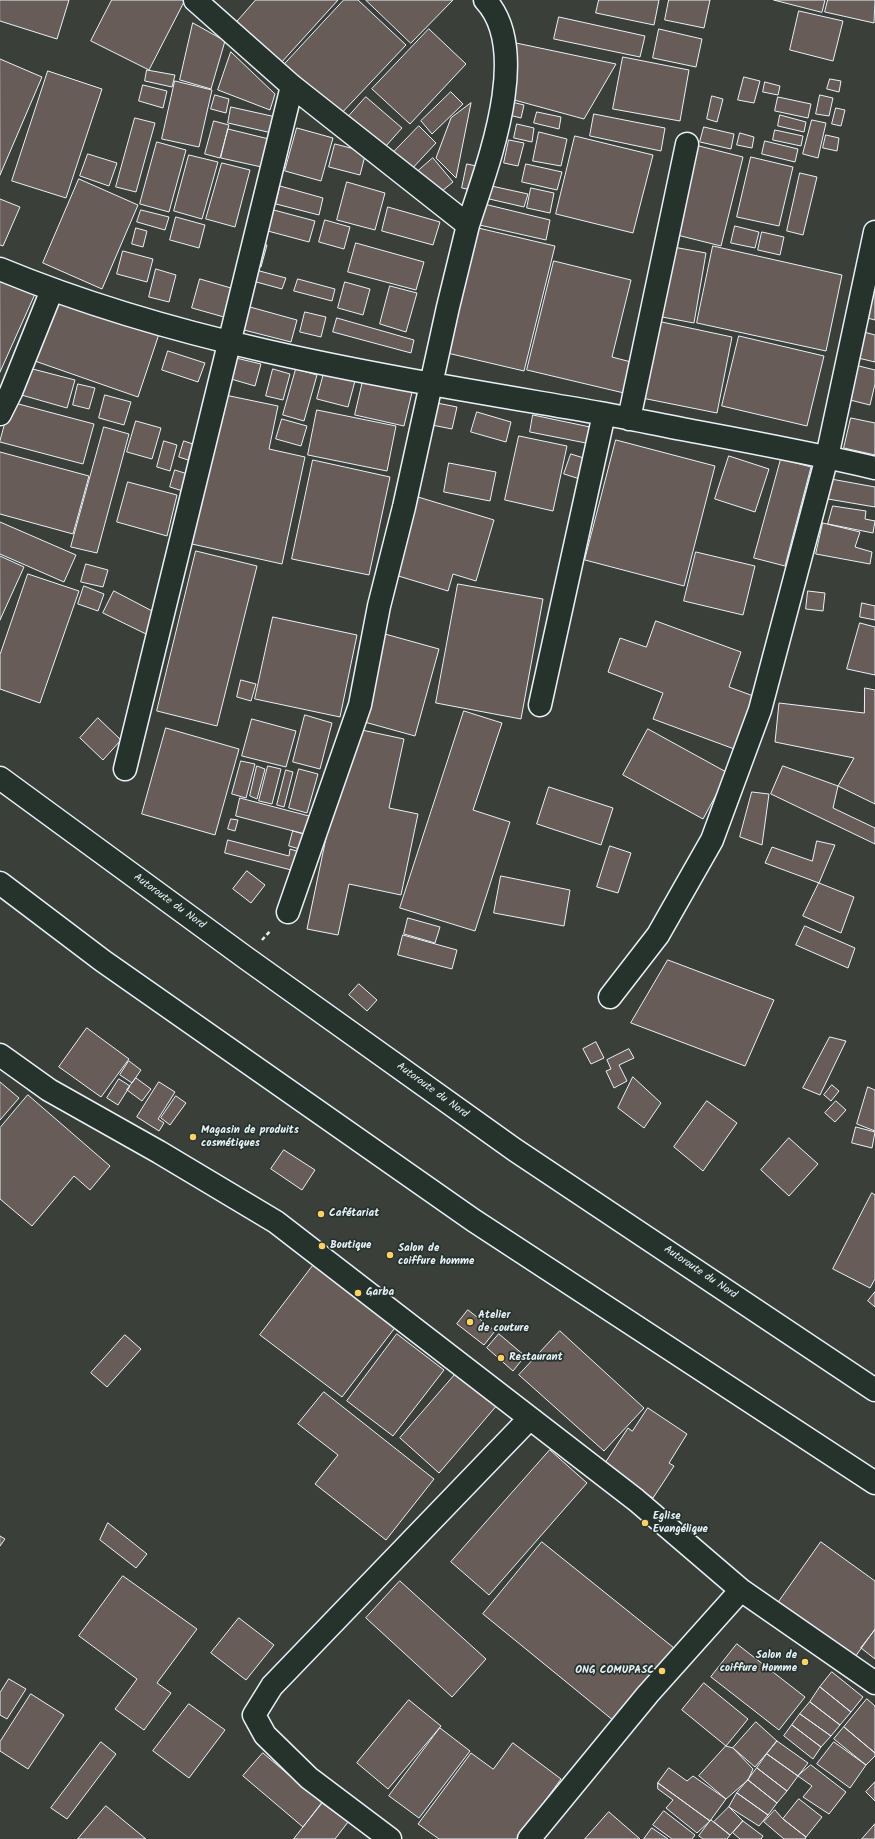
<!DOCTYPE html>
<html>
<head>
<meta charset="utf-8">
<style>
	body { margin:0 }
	canvas { display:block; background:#3a3f3a }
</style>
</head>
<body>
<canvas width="875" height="1839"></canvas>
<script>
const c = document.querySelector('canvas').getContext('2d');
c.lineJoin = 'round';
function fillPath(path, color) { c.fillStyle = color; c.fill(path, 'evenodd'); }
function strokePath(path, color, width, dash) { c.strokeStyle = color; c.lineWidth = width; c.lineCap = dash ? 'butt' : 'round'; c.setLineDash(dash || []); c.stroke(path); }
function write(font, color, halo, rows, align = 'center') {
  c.font = font + ' Kalam,sans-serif'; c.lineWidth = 3.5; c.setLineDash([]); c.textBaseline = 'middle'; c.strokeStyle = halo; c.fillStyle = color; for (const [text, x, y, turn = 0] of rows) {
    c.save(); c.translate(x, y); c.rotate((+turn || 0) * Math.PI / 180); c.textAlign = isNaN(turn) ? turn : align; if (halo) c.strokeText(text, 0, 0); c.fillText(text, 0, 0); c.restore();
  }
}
const building = new Path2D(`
	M0,0h69l-12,39 -57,-18z
	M112,0h73l-36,70 -58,-29z
	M256,0h82l-58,64 -45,-40z
	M344,0h14l48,45 -69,73 -55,-51z
	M366,0h87l-42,43z
	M599,0h60l-5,25 -58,-12z
	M669,0h41l-6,28 -39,-8z
	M774,0h51l-3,12z
	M828,0h47l-1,23 -49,-11z
	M799,11l44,10 -10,40 -43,-11z
	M559,17l86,19 -5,21 -86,-18z
	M193,23l32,18 -14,48 -31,-9z
	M429,29l37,35 -56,60 -38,-35z
	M659,29l43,10 -6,28 -43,-9z
	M516,43l100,21 -32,55 -77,-21z
	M231,52l44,42 -5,16 -52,-20z
	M623,57l66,13 -9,51 -67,-12z
	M0,59l42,18 -42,98z
	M147,70l28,5 -3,12 -27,-6z
	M48,71l54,18 -36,109 -54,-17z
	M744,77l16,4 -6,22 -16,-3z
	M830,79l11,2 -2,11 -12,-3z
	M175,81l37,9 -13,57 -37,-8z
	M765,82l15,4 -2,9 -15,-3z
	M143,85l24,6 -4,17 -24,-7z
	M451,92l12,12 -31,30 -11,-13z
	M215,95l14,4 -3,14 -15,-4z
	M820,95l13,3 -4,18 -13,-2z
	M712,96l11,3 -6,23 -10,-3z
	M366,97l36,31 -17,19 -36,-31z
	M778,97l33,7 -3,14 -33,-7z
	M508,101l16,4 -3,13 -16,-4z
	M471,103l-15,75 -20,-20 15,-40z
	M231,107l45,10 -4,16 -44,-10z
	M836,108l9,2 -4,16 -9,-2z
	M537,112l24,5 -2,12 -25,-6z
	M594,114l71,14 -4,23 -71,-15z
	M780,115l26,7 -2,10 -26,-6z
	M135,118l20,5 -19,69 -20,-5z
	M812,120l14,3 -8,35 -15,-4z
	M214,121l15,4 -9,33 -15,-4z
	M517,124l17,4 -2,14 -18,-4z
	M419,126l17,17 -27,29 -18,-17z
	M704,127l30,7 -3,15 -31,-7z
	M297,128l36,10 -12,43 -36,-10z
	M228,129l45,11 -7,28 -45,-10z
	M775,130l28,6 -2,10 -28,-6z
	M539,132l28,7 -6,27 -28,-5z
	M740,133l14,4 -2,11 -15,-3z
	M826,135l13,3 -2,13 -14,-3z
	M575,136l78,19 -20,78 -77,-19z
	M509,140l15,3 -6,23 -14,-3z
	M765,141l33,8 -3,13 -33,-8z
	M157,142l29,8 -17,62 -29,-8z
	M335,144l31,8 -6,23 -31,-8z
	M691,144l52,13 -22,89 -52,-13z
	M88,154l29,9 -8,23 -29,-10z
	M189,155l29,7 -16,57 -28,-8z
	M751,157l42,10 -14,59 -42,-9z
	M433,158l20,24 -16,13 -20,-23z
	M222,163l28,7 -15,57 -29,-8z
	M467,164l14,3 -5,24 -14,-3z
	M526,164l36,8 -5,18 -35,-8z
	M800,173l17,4 -14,58 -16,-4z
	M79,179l59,26 -36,84 -59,-26z
	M347,182l38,11 -10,37 -38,-10z
	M487,185l41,9 -4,13 -39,-9z
	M280,186l43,12 -4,17 -43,-11z
	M531,188l23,5 -4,20 -23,-5z
	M0,199l20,8 -17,39 -3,-1z
	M480,203l70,17 -4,20 -71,-16z
	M388,207l52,15 -7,23 -51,-14z
	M270,209l45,12 -6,21 -45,-12z
	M141,210l28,7 -4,13 -28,-8z
	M176,217l29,8 -6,23 -29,-8z
	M325,220l25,7 -6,22 -25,-7z
	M735,226l24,6 -4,16 -24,-5z
	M474,227l81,19 -31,125 -81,-19z
	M136,228l11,3 -4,16 -11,-3z
	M762,232l22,5 -4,18 -22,-5z
	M258,242l9,3 -6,22 -9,-2z
	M356,243l68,19 -8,28 -68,-18z
	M668,246l38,7 -12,70 -37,-7z
	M713,246l129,29 -16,76 -129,-28z
	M123,251l30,8 -6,23 -30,-8z
	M554,261l77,19 -19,77 19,5 -7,31 -97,-23z
	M156,269l20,6 -7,27 -20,-5z
	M252,269l34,9 -4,11 -33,-9z
	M0,279l35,15 -35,78z
	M200,279l31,9 -7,29 -32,-9z
	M298,279l37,10 -3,12 -38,-10z
	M345,282l25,7 -7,26 -25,-7z
	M875,285v35l-8,-2z
	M390,286l27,7 -11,39 -26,-8z
	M53,298l106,36 -21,63 -106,-37z
	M250,307l47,13 -6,22 -47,-12z
	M305,312l21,5 -5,20 -21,-5z
	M337,318l77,22 -3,13 -78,-21z
	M657,321l75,16 -15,76 -75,-15z
	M864,332l11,3v27l-17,-4z
	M739,336l85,20 -17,70 -85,-20z
	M168,351l37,12 -7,19 -36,-12z
	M236,358l25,6 -6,22 -24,-7z
	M855,365l20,5v14l-5,21 -24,-6z
	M25,367l50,13 -8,28 -49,-14z
	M273,369l17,5 -7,26 -17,-4z
	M296,369l21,6 -13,46 -21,-6z
	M365,372l49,12 -10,42 -49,-11z
	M324,373l31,8 -7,26 -31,-8z
	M78,384l17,4 -6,21 -16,-4z
	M105,395l26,7 -7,23 -25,-7z
	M225,395l53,11 -9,43 36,8 -23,107 -90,-20z
	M11,402l83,22 -11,40 -83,-22z
	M432,402l25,5 -5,22 -25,-5z
	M317,410l79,16 -9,45 -79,-16z
	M477,412l34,10 -5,20 -35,-10z
	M533,415l57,12 -4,16 -56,-11z
	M851,418l24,5v32l-31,-7z
	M282,419l25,7 -6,20 -25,-7z
	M136,421l25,7 -9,31 -25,-7z
	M104,427l25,7 -32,119 -26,-6z
	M519,436l48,10 -14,65 -48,-11z
	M616,440l99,26 -31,120 -99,-26z
	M164,441l13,4 -7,26 -13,-4z
	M184,441l9,3 -5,16 -9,-3z
	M0,452l89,24 -16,58 -73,-20z
	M571,454l19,6 -7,20 -19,-6z
	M729,456l40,13 -14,43 -40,-13z
	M781,459l30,8 -26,99 -31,-8z
	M313,460l77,17 -21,98 -77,-16z
	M449,463l47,9 -6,29 -46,-9z
	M175,470l19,6 -5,17 -19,-6z
	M831,479l44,8v20l-47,-8z
	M128,482l49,13 -10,41 -50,-14z
	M418,497l76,23 -18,61 -23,-7 -5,17 -53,-16z
	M833,506l33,5 -1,8 10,2 -2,12 -45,-9z
	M0,522l76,33 -12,27 -64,-28z
	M823,523l37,9 -5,15 17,5 -2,12 -54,-10z
	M196,551l61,15 -40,160 -60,-15z
	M696,552l59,14 -12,49 -59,-14z
	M0,556l24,11 -24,53z
	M86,564l22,6 -5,17 -22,-5z
	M28,574l51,17 -39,112 -40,-14v-34z
	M458,584l85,15 -22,120 -85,-16z
	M84,586l20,8 -6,17 -20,-7z
	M114,591l42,22 -10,21 -43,-21z
	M808,591l17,2 -2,18 -17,-2z
	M862,603l13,3v14l-15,-3z
	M273,617l84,18 -17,82 -85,-18z
	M656,621l85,31 -12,35 27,10 -19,53 -84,-31 10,-26 -55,-21 12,-34 26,9z
	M860,623l15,4v48l-28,-6z
	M385,634l54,15 -24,87 -54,-15z
	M241,680l15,4 -5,17 -14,-4z
	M865,688l10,2v114l-37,-18 16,-28 -79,-16 4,-39 85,10z
	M464,711l38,12 -29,87 37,12 -35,109 -75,-23z
	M305,715l27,8 -12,46 -27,-7z
	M98,718l23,22 -18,20 -23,-22z
	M252,719l44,12 -10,36 -44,-11z
	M166,728l73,21 -24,86 -73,-21z
	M357,729l47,10 -15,69 29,6 -17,81 -52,-11 -11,51 -31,-6 33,-158z
	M648,729l80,44 -25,46 -80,-44z
	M241,761l14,3 -9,34 -14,-4z
	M257,766l8,3 -8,30 -7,-3z
	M268,766l13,3 -9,35 -13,-3z
	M783,766l55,20 -5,22 42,20v16l-104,-50z
	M299,769l19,5 -11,39 -18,-5z
	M286,770l7,2 -9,35 -7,-2z
	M549,787l64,21 -12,37 -64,-21z
	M752,792l17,2 -7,51 -22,-8z
	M240,798l69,18 -4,18 -69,-18z
	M231,819l7,1 -3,11 -7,-2z
	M293,831l14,4 -4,15 -14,-4z
	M228,840l61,16 1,-7 10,3 -5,19 -70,-18z
	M817,841l18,4 -16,38 -54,-20 7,-16 40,14z
	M610,846l21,7 -13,40 -21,-6z
	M247,871l18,14 -14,18 -18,-14z
	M501,876l69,14 -6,36 -70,-13z
	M819,883l35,14 -13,36 -38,-17z
	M408,918l32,9 -5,16 -31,-9z
	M805,926l50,22 -7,20 -52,-23z
	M403,935l54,15 -5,19 -54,-14z
	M668,960l106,40 -29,66 -114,-43z
	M359,984l18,16 -10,11 -18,-16z
	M87,1028l42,31 -28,38 -42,-30z
	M830,1037l16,4 -26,54 -17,-7z
	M596,1042l8,16 -13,6 -8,-15z
	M629,1049l5,9 -15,7 8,16 -13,7 -8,-17 5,-2 -4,-9z
	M129,1061l12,9 -9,13 -12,-8z
	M633,1077l28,26 -17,25 -26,-20z
	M136,1078l15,11 -9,12 -15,-11z
	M119,1079l11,7 -12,19 -11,-7z
	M0,1082l19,16 -19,22z
	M159,1082l16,10 -17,27 6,4 -5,8 -22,-14z
	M832,1085l7,6 -8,10 -7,-6z
	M868,1087l7,3v41l-18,-7z
	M28,1095l82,71 -20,24 -16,-14 -42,50 -32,-27v-71z
	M176,1096l10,7 -16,22 -9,-7z
	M707,1101l30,22 -34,48 -29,-24z
	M836,1101l10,9 -11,12 -10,-9z
	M856,1127l19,5 -3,16 -20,-5z
	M789,1138l29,26 -29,32 -28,-26z
	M284,1150l31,20 -13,20 -31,-21z
	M872,1193l3,2v84l-5,9 -37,-19z
	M315,1263l82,62 -55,72 -82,-62z
	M875,1292v15l-7,-6z
	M468,1310l27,21 -11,14 -27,-21z
	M560,1331l84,77 -40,43 -85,-76z
	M397,1334l47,36 -51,66 -46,-35z
	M499,1334l26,22 -12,15 -26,-23z
	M125,1335l16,14 -34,38 -16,-14z
	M459,1370l39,34 -59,69 -39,-35z
	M324,1392l110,87 -48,61 -71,-56 23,-29 -40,-31z
	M648,1408l39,26 -18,29 5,3 -21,32 -50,-32 25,-38 4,3z
	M550,1450l37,33 -98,112 -38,-33z
	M108,1523l39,31 -11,14 -36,-28z
	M0,1536l5,3 -5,7z
	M542,1542l132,106 -60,73 -131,-107z
	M821,1542l54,39v48l-20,28 -77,-54z
	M123,1576l74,53 -40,54 14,10 -27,37 -29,-21 22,-30 -58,-43z
	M400,1581l86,78 -34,38 -86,-79z
	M239,1618l35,27 -28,35 -35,-27z
	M875,1630v29l-14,-11z
	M737,1644l68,53 -26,33 -68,-53z
	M832,1672l31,25 -12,15 -31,-25z
	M9,1679l17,10 -19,30 -7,-4v-22z
	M704,1683l44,36 -22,27 -44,-36z
	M820,1687l31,25 -11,13 -30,-23z
	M31,1694l33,21 -36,54 -28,-18v-9z
	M867,1699l8,7v47l-31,-26z
	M409,1700l32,26 -53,63 -31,-26z
	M810,1702l30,23 -9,11 -31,-22z
	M189,1704l36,26 -36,48 -36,-27z
	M800,1714l31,22 -10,11 -29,-22z
	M756,1722l21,19 -22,26 -22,-19z
	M792,1725l29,22 -8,12 -29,-23z
	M844,1727l31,26v3l-9,9 -32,-26z
	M440,1728l30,23 -51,67 -30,-22z
	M777,1741l31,22 -10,13 -31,-22z
	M101,1742l15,12 -49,65 -16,-11z
	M834,1742l32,23 -16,23 -33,-24z
	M513,1743l48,36 -44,60h-78l-21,-15 53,-71 22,16z
	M726,1746l7,2 20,21 -5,11 -22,19 -27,-23z
	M263,1753l59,50 -19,24 -60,-51z
	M767,1754l31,22 -11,15 -30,-23z
	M811,1765l35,27 -17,22 -26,-17 9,-11 -14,-10z
	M669,1768l18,13 6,-5 33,23 -16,22 -52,-38z
	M757,1768l30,23 -10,12 -29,-23z
	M748,1780l29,23 -9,12 -31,-22z
	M875,1782v19l-9,-9z
	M658,1783l52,38 -13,12 -31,-25 7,-8 -15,-11z
	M737,1793l31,22 -9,11 -30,-19z
	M799,1799l23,18 -16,20 -23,-18z
	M322,1803l26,19 -13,17h-41z
	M106,1806l40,33h-68z
	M729,1807l14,14 -13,14 -16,-13z
	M775,1810l8,9 23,18 -1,2h-21l-20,-17z
	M664,1811l31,24 -3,4h-20l-19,-14z
	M609,1812l31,27h-55z
	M711,1820l19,15 -3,4h-24l-4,-3z
	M743,1821l20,15 -2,3h-21l-7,-6z
	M875,1824v15h-13z
	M652,1828l16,11h-24z`);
fillPath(building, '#685c58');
strokePath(building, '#e8f1f8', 1);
const street = new Path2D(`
	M195,0l97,86 176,139 -20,82 -44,200 -25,99 -19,99 -72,207
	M468,225c18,-57 65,-174 17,-225
	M0,269c191,79 397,109 600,144 33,6 65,13 98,19 59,11 118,22 177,36
	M0,414l11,-22 41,-102
	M629,419l58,-275
	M540,705l64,-291
	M125,769l167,-683
	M610,997l48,-62 54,-95 48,-130 67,-253 48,-225
	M0,1055l49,35 110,62 117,70 360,278 105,90 134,93
	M390,1839l-81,-61 -44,-43 -11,-20 18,-29 258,-268
	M529,1839l119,-145 93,-104`);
const highway = new Path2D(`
	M0,778l246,180 269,192 360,240
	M0,883l103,78 370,259 402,263`);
strokePath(street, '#e8f1f8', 25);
strokePath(highway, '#e8f1f8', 25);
strokePath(new Path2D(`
	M262,940l9,-10`), '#e8f1f8', 2.5, [4, 3]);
strokePath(street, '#26332d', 22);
strokePath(highway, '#26332d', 22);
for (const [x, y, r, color] of [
	[193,1137,4,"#ffd166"],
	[321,1214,4,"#ffd166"],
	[322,1246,4,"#ffd166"],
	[390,1255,4,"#ffd166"],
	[358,1293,4,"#ffd166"],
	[470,1322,4,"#ffd166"],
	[501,1358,4,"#ffd166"],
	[645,1523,4,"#ffd166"],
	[805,1662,4,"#ffd166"],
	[662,1671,4,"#ffd166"]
]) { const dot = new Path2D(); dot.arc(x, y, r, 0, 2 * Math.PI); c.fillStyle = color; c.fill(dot); strokePath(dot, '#26332d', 1.5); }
write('11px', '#e8f1f8', '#26332d', [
	["Autoroute du Nord",169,902,36],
	["Autoroute du Nord",432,1091,36],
	["Autoroute du Nord",700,1273,34]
]);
write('bold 11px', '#e8f1f8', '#26332d', [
	["Magasin de produits",201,1131],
	["cosmétiques",201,1144],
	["Cafétariat",329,1214],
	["Boutique",330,1246],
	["Salon de",398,1249],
	["coiffure homme",398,1262],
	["Garba",366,1293],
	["Atelier",478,1316],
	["de couture",478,1329],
	["Restaurant",509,1358],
	["Eglise",653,1517],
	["Evangélique",653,1530],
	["Salon de",797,1656,"right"],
	["coiffure Homme",797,1669,"right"],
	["ONG COMUPASC",654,1671,"right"]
], 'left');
</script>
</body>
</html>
